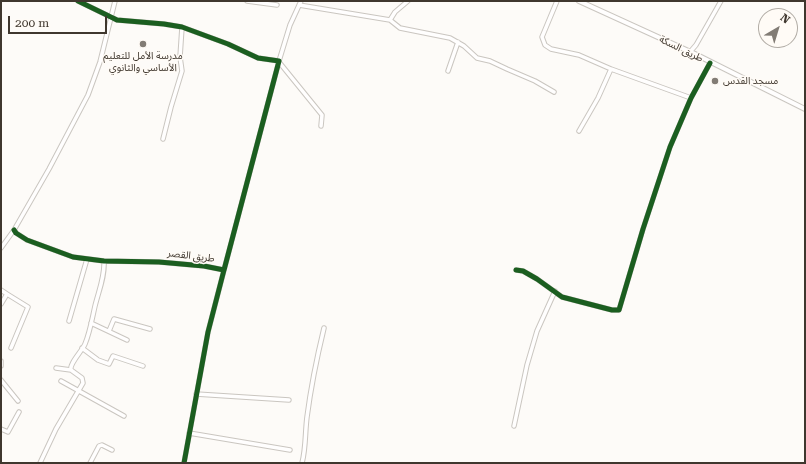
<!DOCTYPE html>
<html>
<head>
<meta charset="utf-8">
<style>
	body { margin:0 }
	#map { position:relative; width:806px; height:464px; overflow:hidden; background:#fdfbf8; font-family:"Roboto Serif",serif }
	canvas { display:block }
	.frame { position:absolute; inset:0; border:2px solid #3f372e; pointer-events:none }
	.north { position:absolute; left:758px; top:8px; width:40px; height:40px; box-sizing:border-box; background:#fffbf6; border:1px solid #b2ada6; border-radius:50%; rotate:38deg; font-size:11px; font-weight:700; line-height:16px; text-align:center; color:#3f372e }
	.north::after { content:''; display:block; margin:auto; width:14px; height:18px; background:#827c75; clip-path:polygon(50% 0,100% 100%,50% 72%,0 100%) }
	.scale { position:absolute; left:8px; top:16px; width:99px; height:18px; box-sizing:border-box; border:2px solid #3f372e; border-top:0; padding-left:5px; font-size:12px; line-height:14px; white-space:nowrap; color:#3f372e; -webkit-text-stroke:3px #fffbf6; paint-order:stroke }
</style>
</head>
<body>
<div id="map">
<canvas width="806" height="464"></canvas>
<div class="frame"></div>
<div class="north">N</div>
<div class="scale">200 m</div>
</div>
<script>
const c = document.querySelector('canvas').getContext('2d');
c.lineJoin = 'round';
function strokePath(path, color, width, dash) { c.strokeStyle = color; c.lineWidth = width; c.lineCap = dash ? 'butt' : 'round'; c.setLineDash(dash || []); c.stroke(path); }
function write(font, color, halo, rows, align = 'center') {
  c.font = font + ' "Roboto Serif","Noto Sans Arabic",serif'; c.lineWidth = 3; c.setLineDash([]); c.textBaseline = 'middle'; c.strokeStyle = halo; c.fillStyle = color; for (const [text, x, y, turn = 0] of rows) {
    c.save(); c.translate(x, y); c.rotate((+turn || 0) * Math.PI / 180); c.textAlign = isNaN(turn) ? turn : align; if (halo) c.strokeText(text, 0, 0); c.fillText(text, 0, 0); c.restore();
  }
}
const minor = new Path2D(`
	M78,1l39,19 47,4 18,3 46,17 30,14 21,3 -55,209
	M247,1l30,4
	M557,1l-15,36 3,8 6,4 28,6 32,14 80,29
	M299,5l91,15 10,8 50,10 14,8 13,12 13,3 17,8 28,12 19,11
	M390,20l5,-8 13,-11
	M690,52l6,-7 25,-44
	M279,61l11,-36 11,-24
	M279,62l43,53 -1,11
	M448,71l10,-29
	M579,131l19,-33 13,-29
	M163,139l8,-32 11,-36 -2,-14 2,-30
	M14,230l2,3 11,7 46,17 31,4 55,1 45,4 20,4 -16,62 -24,131
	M1,248l13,-18 35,-61 39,-74 12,-33 15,-61
	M516,270l7,1 14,8 25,18 50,13h7l24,-81 27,-82 21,-49 19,-35
	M1,290l6,4 -6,10
	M7,294l21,13 -17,41
	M69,321l18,-62
	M91,323l36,17
	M109,331l5,-12 36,10
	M82,348l16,12 11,4 4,-8 30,10
	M1,361v5
	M71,370c-2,-6 11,-19 14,-26 5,-12 7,-25 10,-38 4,-16 10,-30 9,-45
	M1,380l17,21
	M61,381l63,35
	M196,394l93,6
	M514,426l13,-61 10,-34 18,-40
	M1,429l7,3 11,-20
	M189,433l101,17
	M40,463l16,-34 27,-46 -1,-5 -11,-8 -15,-2
	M90,463l9,-17 3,-1 10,5
	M302,463c4,-15 3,-31 5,-46 4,-31 10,-60 17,-89`);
const major = new Path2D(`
	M579,1l116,53 110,55`);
strokePath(minor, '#cac6c0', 5.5);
strokePath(major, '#cac6c0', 6);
strokePath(minor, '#fffefe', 3.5);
strokePath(major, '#fffefe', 4);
strokePath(new Path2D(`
	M78,1l39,19 47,4 18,3 46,17 30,14 21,3 -55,209
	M14,230l2,3 11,7 46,17 31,4 55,1 45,4 20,4 -16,62 -24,131
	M516,270l7,1 14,8 25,18 50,13h7l24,-81 27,-82 21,-49 19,-35`), '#1b5e20', 5);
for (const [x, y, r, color] of [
	[143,44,4,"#827c75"],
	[715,81,4,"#827c75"]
]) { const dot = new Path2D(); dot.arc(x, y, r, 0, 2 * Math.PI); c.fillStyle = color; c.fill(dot); strokePath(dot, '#fffbf6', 1.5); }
write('10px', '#3f372e', '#fffbf6', [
	["طريق السكة",681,49,26],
	["طريق القصر",191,256,7]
]);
write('10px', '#3f372e', '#fffbf6', [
	["مدرسة الأمل للتعليم",143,56],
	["الأساسي والثانوي",143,68],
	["مسجد القدس",723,81,"left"]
]);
</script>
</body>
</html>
